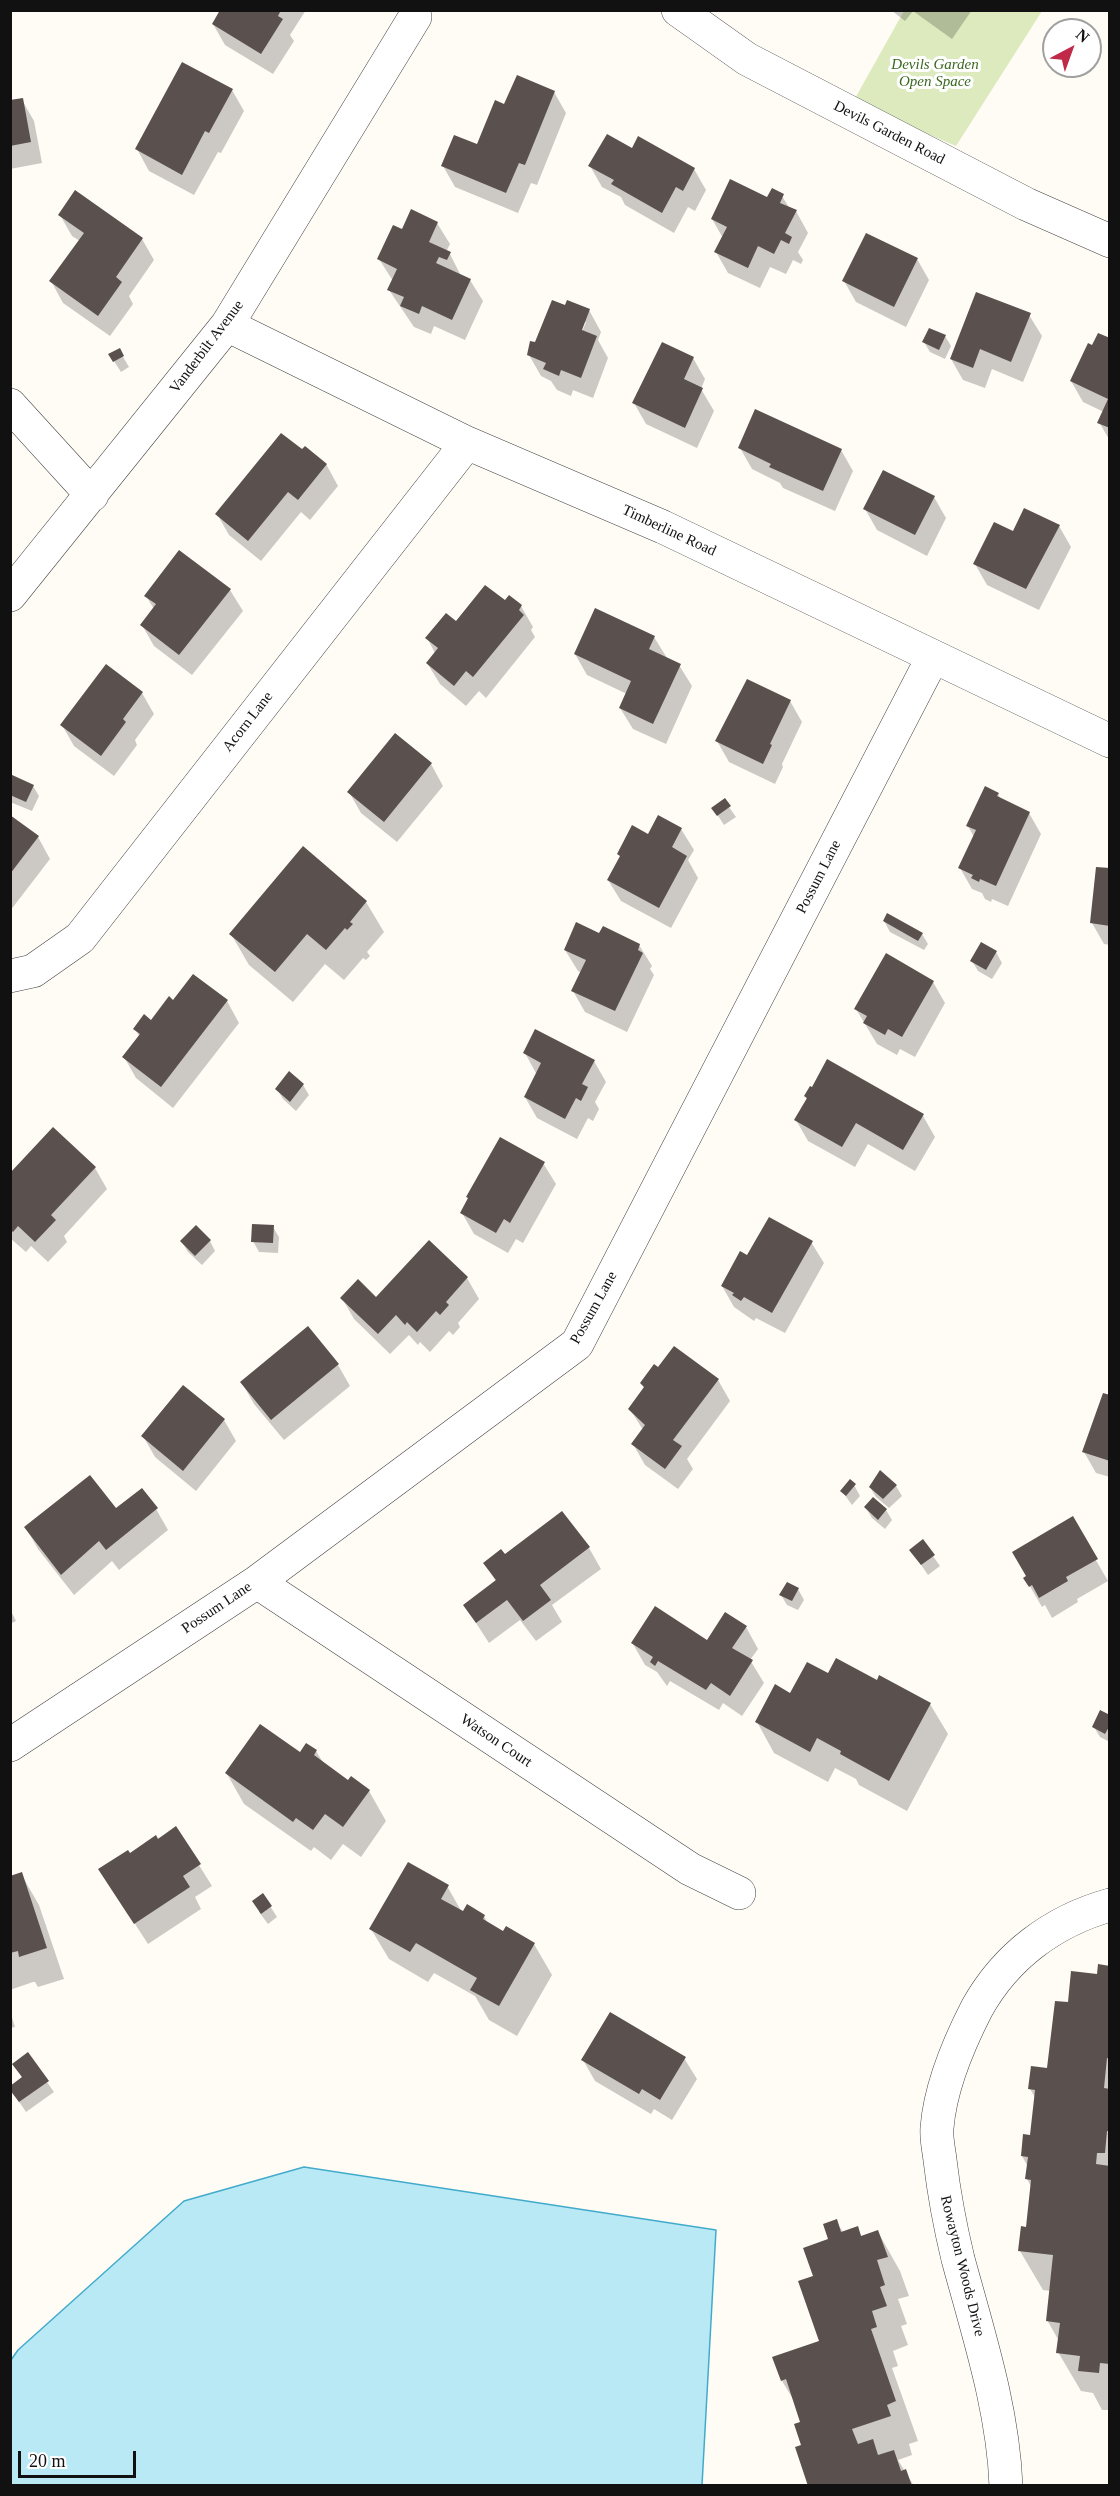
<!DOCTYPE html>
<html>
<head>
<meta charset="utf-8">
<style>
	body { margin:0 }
	#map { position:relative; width:1120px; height:2496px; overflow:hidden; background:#fffbf5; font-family:"Times New Roman",serif }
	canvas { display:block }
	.frame { position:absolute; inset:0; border:12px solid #111; pointer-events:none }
	.north { position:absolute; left:1042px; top:18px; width:60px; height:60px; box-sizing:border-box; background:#fff; border:2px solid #a0a0a0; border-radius:50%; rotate:41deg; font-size:16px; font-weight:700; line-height:24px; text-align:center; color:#111 }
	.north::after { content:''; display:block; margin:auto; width:21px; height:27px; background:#c12948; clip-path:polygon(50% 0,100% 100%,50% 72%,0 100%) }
	.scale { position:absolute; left:18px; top:2451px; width:118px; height:27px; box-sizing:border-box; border:3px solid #111; border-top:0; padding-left:8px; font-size:18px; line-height:21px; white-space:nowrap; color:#111; -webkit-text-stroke:4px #fff; paint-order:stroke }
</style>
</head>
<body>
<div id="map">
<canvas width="1120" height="2496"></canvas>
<div class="frame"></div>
<div class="north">N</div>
<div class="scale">20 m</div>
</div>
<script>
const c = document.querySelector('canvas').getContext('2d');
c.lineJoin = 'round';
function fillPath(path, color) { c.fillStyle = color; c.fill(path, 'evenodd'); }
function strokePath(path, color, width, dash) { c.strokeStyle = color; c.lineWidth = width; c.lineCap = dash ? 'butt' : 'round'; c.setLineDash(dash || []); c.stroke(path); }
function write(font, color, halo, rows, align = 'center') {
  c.font = font + ' "Times New Roman",serif'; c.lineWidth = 6; c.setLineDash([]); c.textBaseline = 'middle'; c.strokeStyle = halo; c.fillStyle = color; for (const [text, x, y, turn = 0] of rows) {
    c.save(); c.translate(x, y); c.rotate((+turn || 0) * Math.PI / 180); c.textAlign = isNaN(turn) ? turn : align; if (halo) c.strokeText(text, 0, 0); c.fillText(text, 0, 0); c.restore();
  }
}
fillPath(new Path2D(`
	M904,11h138l-86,135 -103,-44z`), '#dceabe');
const water = new Path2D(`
	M304,2167l412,63 -14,255h-691v-125l7,-10 166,-149z`);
fillPath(water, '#bae9f6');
strokePath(water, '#42abcc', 1.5);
fillPath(new Path2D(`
	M222,10h84l-16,25 4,6 -21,33 -48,-29 -12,-21z
	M891,10h81l-20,29 -39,-28 -8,10z
	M232,90l12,21 -23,42 -3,-1 -24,43 -45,-24 -12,-22z
	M554,92l12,21 -29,72 -6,-2 -13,30 -63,-26 -12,-21 34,-20 28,-40z
	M22,100l12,21 8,42 -32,6v-67z
	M632,150l62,19 12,21 -11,21 -7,-4 -14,26 -49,-28 -4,-8 -19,-10 -12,-21z
	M782,196l8,13 6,2 12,22 -10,19 5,8 -2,4 -8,-4 -7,14 -16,-7 -10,21 -32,-15 -12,-21 7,-14 -11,-19 56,-20z
	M60,215l82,24 12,21 -25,36 4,8 -23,32 -47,-33 -12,-22 29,-40 -8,-5z
	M437,223l13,21 -4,8 4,2 11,22 9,4 13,21 -18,39 -31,-14 -3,8 -17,-7 -25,-37 4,-9 -14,-22 23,-28z
	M917,259l12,21 -23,47 -50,-25 -12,-21z
	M566,307l23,3 12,22 -3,8 10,18 -15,40 -20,-8 -2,6 -14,-6 -6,-9 -10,-5 -12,-21zM583,322h3l-6,15z
	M1029,315l13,21 -19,46 -31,-13 -7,19 -22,-8 -12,-21z
	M945,336l6,10 -6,13 -15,-7 -6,-10z
	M1110,340v101l-11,-19 5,-10 -21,-10 -12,-21 22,-34z
	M119,350l10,17 -8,5 -11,-17z
	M693,358l12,21 -4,10 13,22 -17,37 -51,-24 -12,-21 3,-11 2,1z
	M740,448l101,2 12,21 -18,40 -52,-23 -3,-5 -28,-14z
	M302,451l24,13 12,22 -28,34 -9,-8 -40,49 -32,-26 -12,-21z
	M934,497l12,21 -19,38 -50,-26 -12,-21z
	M1059,526l12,21 -32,63 -52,-25 -12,-21z
	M179,552l51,38 13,21 -51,64 -38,-29 -12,-21 12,-16 -8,-13z
	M509,597l12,9 12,21 -2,3 4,7 -49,61 -7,-7 -13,15 -26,-22 -13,-21 8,-10 -8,-15 79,-36z
	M654,637l13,21 12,7 13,21 -26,58 -33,-15 -13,-21 7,-14 -40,-19 -12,-21z
	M107,666l35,27 12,21 -19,26 2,5 -23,31 -40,-30 -12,-21z
	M790,701l12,21 -20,42 1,3 -8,17 -46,-22 -12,-21z
	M431,764l12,22 -46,56 -36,-29 -12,-21z
	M10,776l23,10 6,10 -7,15 -22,-9z
	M998,794l3,6 28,13 12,21 -33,72 -16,-7 -1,3 -6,-3 -3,-6 -10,-4 -12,-21 14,-31 -6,-11z
	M724,800l12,17 -12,8 -11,-17z
	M10,817l28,20 12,22 -40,52z
	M659,817l22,12 13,21 -6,10 10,18 -27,50 -50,-27 -13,-21 13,-23 -2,-3 30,-18z
	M1110,870v75l-6,-1 -12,-21z
	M366,902l18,30 -17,20 3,4 -4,4 -3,-2 -19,22 -19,-16 -32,38 -44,-37 -18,-31z
	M884,921l38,13 6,10 -4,6 -34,-18z
	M600,935l39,10 13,21 -2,3 4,6 -27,57 -42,-20 -12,-21 9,-18 -4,-2 -13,-21z
	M996,952l6,11 -10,16 -14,-8 -6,-10z
	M933,982l12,21 -30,54 -15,-8 -3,6 -20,-11 -21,-35z
	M227,1001l12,22 -66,85 -37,-30 -12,-21 15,-21 -4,-7 16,-7 23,-20z
	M525,1053l69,8 12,21 -11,20 4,7 -6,12 -5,-3 -11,21 -40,-21 -12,-21 12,-22z
	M303,1085l6,10 -13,16 -13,-12 -6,-10z
	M805,1096l118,20 12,21 -20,34 -47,-27 -13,23 -47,-26 -12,-21 11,-20z
	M53,1129l42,39 12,21 -43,47 3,6 -19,20 -17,-16 -5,6 -16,-14v-63z
	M543,1163l13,21 -33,59 -7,-4 -8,14 -34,-19 -12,-21z
	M273,1227l6,10 -1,16 -19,-1 -6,-11z
	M210,1241l5,10 -13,14 -14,-13 -6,-10z
	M811,1242l13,21 -39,70 -29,-15 -2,3 -20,-14 -12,-21 26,-29z
	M429,1243l38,35 12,21 -21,24 2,4 -7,8 -4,-4 -19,21 -10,-10 -2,3 -9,-10 -19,19 -36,-35 -12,-21 34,1z
	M338,1365l12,21 -66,54 -30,-36 -12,-21z
	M659,1369l59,11 12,21 -43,58 6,10 -15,20 -33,-24 -12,-21 10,-14 -13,-21 15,-20 -4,-6z
	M184,1387l40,33 12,21 -40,50 -41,-34 -12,-21z
	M1110,1396v81l-14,-4 -12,-21z
	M854,1485l6,11 -8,9 -10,-14z
	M896,1486l6,10 -13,12 -13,-11 -6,-10z
	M866,1508l20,2 6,10 -7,9 -13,-11z
	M156,1509l12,21 -49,40 -7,-9 -38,34 -36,-46 -12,-21 90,-18z
	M1072,1519l36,62 -31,18 1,3 -26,16 -7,-13 -3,2 -17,-29z
	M923,1542l17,24 -12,9 -17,-25z
	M589,1548l12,21 -49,36 10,17 -26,19 -16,-21 -31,23 -24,-37 31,-24 -11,-19 20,-7z
	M798,1589l6,11 -6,10 -11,-5 -6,-10z
	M10,1609l6,12 -6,3z
	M746,1627l12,22 -8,11 14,23 -22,33 -19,-13 -4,7 -49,-29 -3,5 -10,-14 -12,-7 -12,-21 74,-2z
	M828,1675l50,7 52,22 18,30 -41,77 -48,-26 -3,-6 -21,-11 -7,14 -54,-29 -17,-31 33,-27z
	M1110,1717v25l-10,-5 -6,-10z
	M307,1745l9,6 8,13 24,18 21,9 17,30 -25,36 -18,-13 -12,16 -17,-13 -3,4 -67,-47 -17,-30 73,-20z
	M176,1828l36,58 -17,11 6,12 -53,35 -35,-54 16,-35z
	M21,1874l18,31 25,74 -26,8 -3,-5h-2l-23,8v-113z
	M447,1886l16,28 21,2 4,8 16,9 30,11 18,31 -35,61 -28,-16 -14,-24 -41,-23 -6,9 -39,-23 -18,-30z
	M263,1895l14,22 -9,7 -9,-12z
	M1110,1967v443h-8l-9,-17 -12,-2 -23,-39 1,-11 -12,-21 4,-29 -8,-1 -23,-39 7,-22 5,-41 -5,-9 1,-12 -6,-11 9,-20 5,-37 -6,-10 18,-20 21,-65z
	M10,2011l5,16 -5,1z
	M27,2054l27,38 -28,20 -10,-15 7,-18 -3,-5z
	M684,2058l13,21 -25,41 -18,-11 -3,5 -56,-33 -12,-21z
	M836,2221l7,11 14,-4 5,9 16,-5 22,39 9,25 -11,3 9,25 -6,2 7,19 -15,6 5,15 -6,2 26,73 -9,3 3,11 -14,5 16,26h-104l-7,-41 -1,-22 -6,-19 -14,-23 39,-39 -7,-65z`), '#0003');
fillPath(new Path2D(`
	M220,10h61l-3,6 5,3 -22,35 -49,-30z
	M182,62l51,27 -24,44 -4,-2 -23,44 -47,-26z
	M517,75l38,16 -30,74 -6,-2 -13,30 -65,-27 13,-31 23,9 18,-44 9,4z
	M23,98l8,44 -21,4v-46z
	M607,134l25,14 6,-12 57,32 -12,23 -7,-4 -14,26 -51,-29 3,-4 -26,-14z
	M730,179l37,18 5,-9 12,6 -4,9 17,7 -12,23 7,4 -3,7 -8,-4 -7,14 -16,-8 -10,22 -34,-16 13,-25 -16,-8z
	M75,190l68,48 -27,39 6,5 -24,34 -49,-35 35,-48 -26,-18z
	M411,209l27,13 -9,20 22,10 -4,8 -8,-3 -3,6 35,16 -19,41 -30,-14 -3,8 -19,-8 4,-9 -17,-7 10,-21 -20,-10 16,-34 9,4z
	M866,233l52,25 -24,49 -52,-26z
	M976,292l55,21 -20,49 -31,-13 -7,19 -23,-9z
	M552,300l13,5 2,-5 23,9 -8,21 15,6 -16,42 -20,-8 -2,6 -16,-7 3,-6 -19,-8 3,-14 5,1z
	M929,328l17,7 -7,15 -17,-8z
	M1098,333l12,5v90l-13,-5 11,-24 -38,-18 18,-38 4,2z
	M662,342l32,15 -10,22 19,9 -18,40 -53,-25z
	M120,348l4,8 -11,6 -5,-8z
	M755,409l87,40 -19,42 -54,-24 2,-3 -33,-16z
	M281,433l21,16 3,-3 22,18 -29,36 -10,-8 -40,49 -33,-27z
	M883,470l52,26 -20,39 -52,-26z
	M1024,508l36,17 -34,64 -53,-25 21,-42 19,9z
	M179,550l52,39 -52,66 -39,-30 16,-21 -12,-8z
	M485,585l20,15 4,-5 13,10 -3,5 5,5 -51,62 -7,-6 -12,15 -28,-23 12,-15 -13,-10 21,-25 10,8z
	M595,608l60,28 -6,13 32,15 -28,60 -34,-16 12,-27 -57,-27z
	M106,664l37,28 -20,27 3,3 -25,34 -41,-31z
	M747,679l44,21 -21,44 2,1 -9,19 -48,-23z
	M395,733l37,30 -48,59 -37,-30z
	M10,774l24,11 -8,17 -16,-7z
	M985,786l14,7 -2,3 33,16 -34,74 -16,-7 -1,3 -8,-4 2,-3 -15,-7 18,-38 -10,-4z
	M725,798l6,8 -14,10 -6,-8z
	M10,815l29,21 -29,38z
	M658,815l24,13 -10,19 15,9 -28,52 -52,-28 13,-24 -3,-2 15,-29 16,9z
	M303,846l64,55 -17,21 3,2 -6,6 -2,-2 -19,22 -19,-16 -32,38 -46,-38z
	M1096,867l14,1v58l-20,-3z
	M887,913l36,20 -5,8 -35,-20z
	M576,922l23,11 4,-7 37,18 -2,6 5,3 -28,58 -44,-20 15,-31 -22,-10z
	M981,942l16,9 -11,19 -16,-9z
	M886,953l48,28 -32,56 -14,-8 -3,6 -22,-12 4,-7 -13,-7z
	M193,974l35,26 -67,87 -39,-30 18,-23 -7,-5 11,-15 7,6 18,-24 4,4z
	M535,1029l60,31 -13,24 6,3 -7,14 -5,-3 -11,21 -41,-22 17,-34 -18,-10z
	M827,1059l97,55 -21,36 -47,-27 -14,24 -48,-27 13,-22 -3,-2 6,-10 2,1z
	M289,1071l15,13 -14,18 -15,-13z
	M53,1127l43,40 -45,48 5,5 -21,22 -17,-16 -5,6 -3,-3v-56z
	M500,1137l45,25 -35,61 -6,-4 -8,14 -36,-20 8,-15 -2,-1z
	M769,1217l44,24 -41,72 -28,-16 -3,4 -9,-6 2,-2 -13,-7 19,-35 7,4z
	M252,1224l22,1 -1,18 -22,-1z
	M196,1225l15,15 -16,16 -15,-15z
	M429,1240l39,37 -22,25 3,3 -9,10 -4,-4 -19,21 -10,-10 -2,3 -9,-10 -18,19 -38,-36 18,-19 18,18z
	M308,1326l31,38 -68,56 -31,-38z
	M674,1346l45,33 -46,61 9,6 -17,23 -34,-25 14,-19 -17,-16 16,-22 -4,-4 14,-19 4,3z
	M183,1385l42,34 -42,52 -42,-35z
	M1103,1393l7,2v66l-28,-9z
	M880,1470l17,15 -14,14 -14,-12z
	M90,1475l26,33 26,-20 16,20 -52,42 -7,-9 -38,34 -37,-48z
	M850,1479l6,5 -10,12 -6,-5z
	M873,1497l14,12 -9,11 -14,-13z
	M562,1511l28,36 -50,38 11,15 -28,21 -16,-21 -31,23 -13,-18 33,-25 -13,-17 18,-14 4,5z
	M1073,1516l25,43 -32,18 2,4 -29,17 -7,-13 -3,2 -6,-9 3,-2 -14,-24z
	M923,1539l12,16 -14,10 -12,-15z
	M787,1582l12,6 -7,13 -13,-6z
	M655,1606l52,34 18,-28 22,14 -15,22 21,12 -23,36 -19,-13 -5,7 -48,-29 -3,5 -5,-4 3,-5 -22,-14z
	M836,1658l41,22 2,-5 52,28 -42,78 -49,-27 1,-3 -24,-13 -7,14 -55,-30 20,-38 15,9 17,-31 21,11z
	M1100,1710l10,5v10l-5,9 -13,-7z
	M260,1724l40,28 6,-9 11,7 -3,5 34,25 3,-4 19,14 -27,37 -18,-13 -12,16 -17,-12 -3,4 -68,-49z
	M176,1826l25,38 -18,12 7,11 -56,37 -36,-55 30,-19 2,3 26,-18 2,4z
	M408,1862l41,23 -8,14 22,12 4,-7 18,11 -2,4 20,12 3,-5 29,17 -36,63 -29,-16 7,-12 -61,-35 -6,9 -41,-23z
	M22,1872l25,76 -28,9 -1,-6 -8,2v-77z
	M263,1893l9,13 -11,8 -9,-13z
	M1098,1964l12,2v93l-3,-1 -3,30 6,1v42h-3l-2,22h-8l-1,11 14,2v198l-10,-1 -1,10 -21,-2 2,-15 -24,-3 4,-30 -14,-2 7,-66 -35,-4 3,-25 5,1 5,-47 -6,-1 3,-22 -7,-1 2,-22 7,1 5,-45 -7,-1 3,-23 16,2 8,-67 13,1 3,-31 26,3z
	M610,2012l76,45 -26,43 -18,-11 -3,5 -58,-34z
	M28,2052l21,29 -30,21 -9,-12v-4l12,-9 -10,-13z
	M837,2219l4,13 17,-6 3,10 17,-6 10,27 -11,3 8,25 -5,2 7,19 -15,5 5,16 -6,2 25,72 -9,4 4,11 -39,13 6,15 15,-5 5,16 16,-5 7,21 5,-2 6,17h-104l-13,-39 6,-2 -7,-21 6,-2 -14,-43 -5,2 -9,-24 47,-16 -21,-60 15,-5 -10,-28 25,-9 -5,-15z`), '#5a504d');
const minor = new Path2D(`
	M678,10l69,49 279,145 84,37
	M227,325l240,118 196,84 447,214
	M10,405l82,90
	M10,595l217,-270 188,-308
	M10,976l23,-5 47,-33 387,-495
	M257,1582l433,287 49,24
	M10,1745l247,-163 320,-238 356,-687
	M1006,2486c-3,-78 -28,-153 -48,-227 -8,-33 -14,-65 -18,-99 -1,-10 -4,-21 -3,-32 3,-39 22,-85 40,-120 29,-52 76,-87 133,-103`);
strokePath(minor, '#444', 34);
strokePath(minor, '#fff', 33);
write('italic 15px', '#3b6920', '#fff', [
	["Devils Garden",935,65],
	["Open Space",935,82]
]);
write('15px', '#111', '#fff', [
	["Devils Garden Road",889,133,27],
	["Vanderbilt Avenue",207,347,-53],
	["Timberline Road",669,531,25],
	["Acorn Lane",248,722,-52],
	["Possum Lane",819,877,-63],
	["Possum Lane",594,1308,-61],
	["Possum Lane",217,1608,-34],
	["Watson Court",496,1741,34],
	["Rowayton Woods Drive",962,2266,76]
]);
</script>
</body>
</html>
